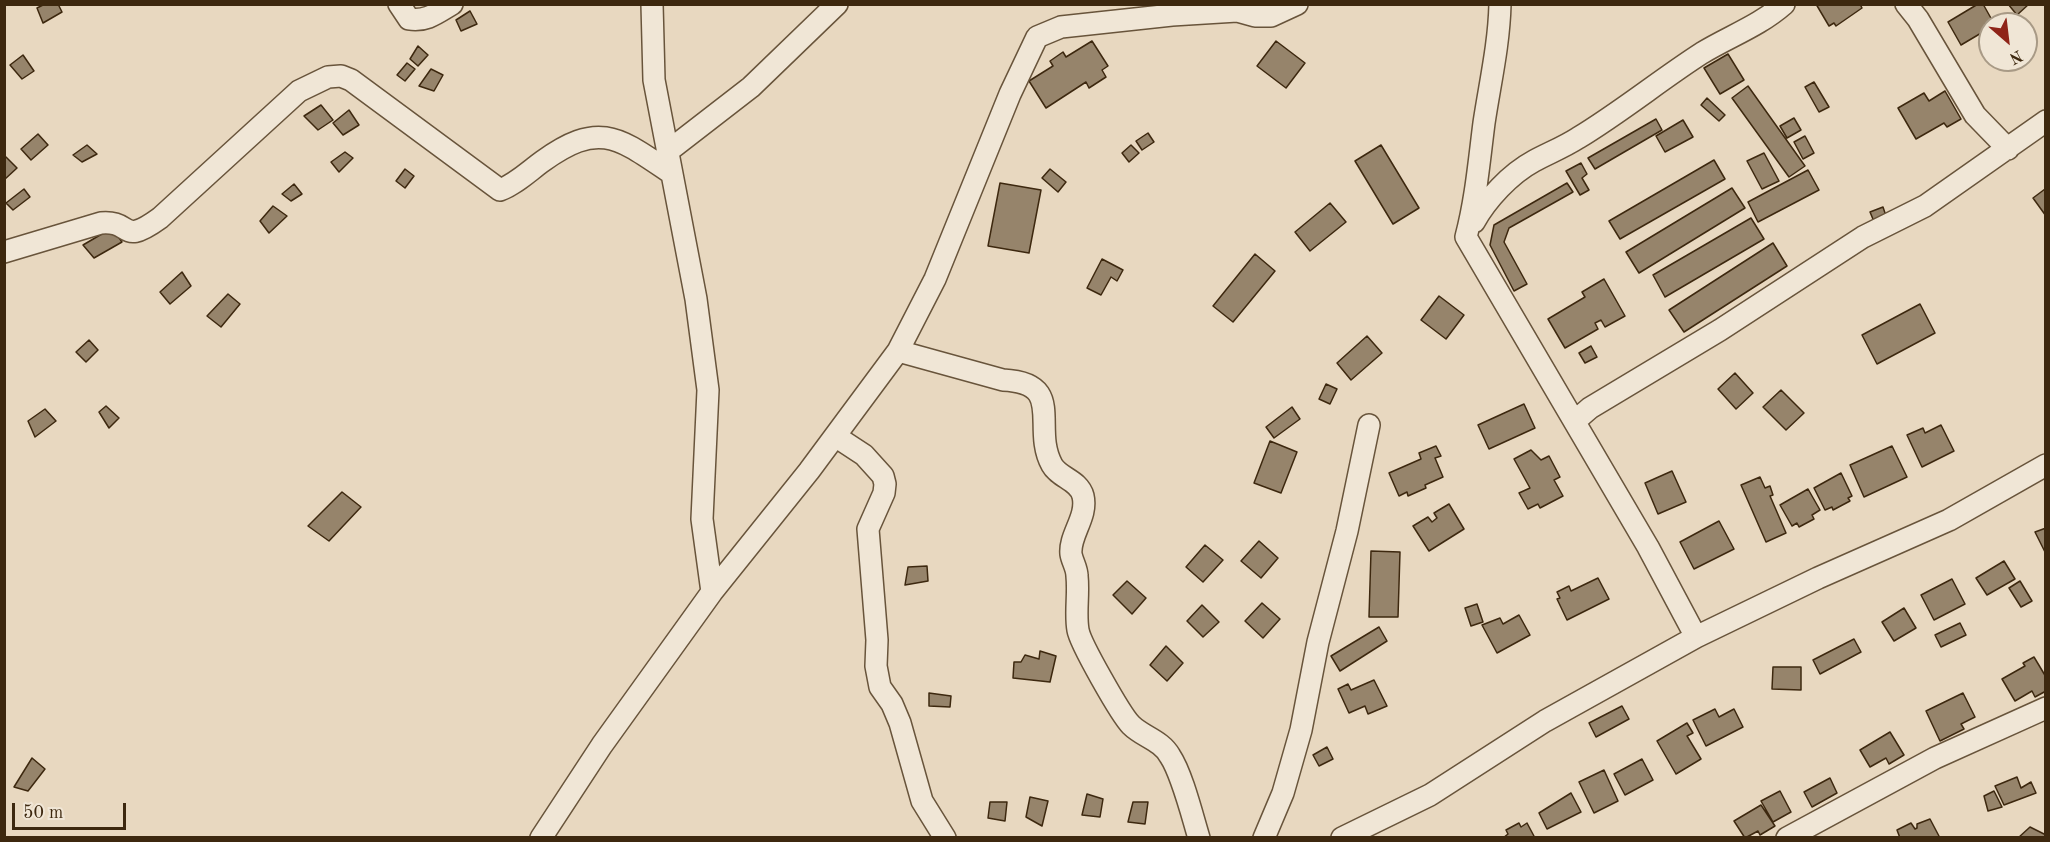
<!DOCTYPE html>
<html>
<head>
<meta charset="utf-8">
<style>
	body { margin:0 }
	#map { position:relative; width:2050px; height:842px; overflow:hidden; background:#e8d8c0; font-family:"Old Standard TT",serif }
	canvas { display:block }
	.frame { position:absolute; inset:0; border:6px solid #3d280f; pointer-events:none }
	.north { position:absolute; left:1978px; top:12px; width:60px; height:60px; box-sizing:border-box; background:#f0e6d6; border:2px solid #a89a86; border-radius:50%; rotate:152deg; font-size:16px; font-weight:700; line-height:24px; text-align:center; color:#3d280f }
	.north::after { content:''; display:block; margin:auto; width:21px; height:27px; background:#8f2418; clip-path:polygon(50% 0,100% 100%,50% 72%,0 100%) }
	.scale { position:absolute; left:12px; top:803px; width:114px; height:27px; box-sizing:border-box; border:3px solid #3d280f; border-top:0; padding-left:8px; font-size:18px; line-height:21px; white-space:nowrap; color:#3d280f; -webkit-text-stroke:4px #f0e6d6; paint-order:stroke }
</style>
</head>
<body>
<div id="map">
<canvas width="2050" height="842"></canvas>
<div class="frame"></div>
<div class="north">N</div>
<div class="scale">50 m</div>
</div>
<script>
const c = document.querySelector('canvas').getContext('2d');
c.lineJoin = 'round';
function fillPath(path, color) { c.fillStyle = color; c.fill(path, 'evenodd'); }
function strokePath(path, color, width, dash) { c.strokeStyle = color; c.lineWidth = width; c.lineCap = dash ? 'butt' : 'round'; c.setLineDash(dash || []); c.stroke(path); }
const building = new Path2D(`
	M45,4h13l4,8 -19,11 -6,-15z
	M1816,4h44l2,4 -26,18 -2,-3 -5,3z
	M1978,4h5l9,16 -7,4 3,5 -27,16 -13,-23z
	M2008,4h21l-12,11z
	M470,11l7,13 -16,7 -5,-11z
	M1092,41l16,25 -6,4 4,7 -17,11 -3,-6 -40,26 -17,-27 24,-15 -3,-5 13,-9 3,5z
	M1276,41l29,22 -19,25 -29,-22z
	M418,46l10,9 -10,11 -8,-7z
	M1728,54l16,26 -24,14 -16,-26z
	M23,55l11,16 -12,8 -12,-14z
	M407,63l8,6 -10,12 -8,-6z
	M431,69l12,6 -9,16 -15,-5z
	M1814,82l15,25 -10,5 -14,-25z
	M1748,86l57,80 -16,11 -57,-79z
	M1945,91l16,28 -14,8 -3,-4 -28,16 -18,-31 26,-15 5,8z
	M1707,98l18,17 -6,6 -18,-16z
	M321,105l12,15 -15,10 -14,-14z
	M349,110l10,15 -16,10 -10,-12z
	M1794,118l7,12 -14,8 -7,-12z
	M1656,119l6,11 -67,39 -7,-11z
	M1683,120l10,17 -28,15 -9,-16z
	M1148,133l6,9 -12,8 -6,-9z
	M38,134l10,11 -17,15 -10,-11z
	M1805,136l9,17 -11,6 -9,-17z
	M87,145l10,9 -15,8 -9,-7z
	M1131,145l8,8 -10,9 -7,-9z
	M1381,145l38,63 -26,16 -38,-63z
	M345,152l8,6 -14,14 -8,-10z
	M1764,153l15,28 -17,8 -15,-28z
	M6,157l11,11 -13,12v-22z
	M1714,160l11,19 -105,60 -11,-18z
	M1581,163l6,11 -5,4 7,12 -9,5 -14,-24z
	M405,169l9,7 -9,12 -9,-7z
	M1050,169l16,13 -8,10 -16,-14z
	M1808,170l11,20 -61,32 -10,-20z
	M1000,183l41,7 -12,63 -41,-7z
	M1567,183l6,9 -64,36 -5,14 23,42 -13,7 -24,-46 4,-20z
	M294,184l8,10 -11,7 -9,-7z
	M1732,188l13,20 -106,65 -13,-21z
	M24,189l6,8 -17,13 -7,-7z
	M2045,189l1,1v26l-13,-18z
	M1330,203l16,19 -36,29 -15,-19z
	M273,206l14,10 -18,17 -9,-12z
	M1883,207l4,12 -12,5 -5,-12z
	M1751,218l13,21 -99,58 -12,-22z
	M112,228l10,14 -28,16 -11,-13z
	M1773,243l14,23 -103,66 -15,-22z
	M1255,254l20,17 -42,51 -20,-16z
	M1102,259l21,11 -6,11 -6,-4 -10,18 -14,-7z
	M182,272l9,14 -21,18 -10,-12z
	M1604,279l21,37 -20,11 -4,-7 -6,3 3,6 -33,19 -17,-29 37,-22 -3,-5z
	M228,294l12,10 -19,23 -14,-11z
	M1439,296l25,19 -18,24 -25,-19z
	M1920,304l15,29 -58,31 -15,-29z
	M1367,336l15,17 -31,27 -14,-17z
	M89,340l9,10 -12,12 -10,-10z
	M1591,346l6,11 -12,6 -6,-10z
	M1735,373l18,20 -17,16 -18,-20z
	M1326,384l11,5 -7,15 -11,-5z
	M1781,390l23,23 -18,17 -23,-23z
	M1524,404l11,24 -46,21 -11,-24z
	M106,406l13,12 -10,10 -10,-16z
	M1292,407l8,12 -26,19 -8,-11z
	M45,409l11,12 -21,16 -7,-16z
	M1941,425l13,26 -32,16 -15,-32 16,-7 2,5z
	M1270,441l27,11 -16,41 -27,-10z
	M1436,446l5,10 -6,2 8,19 -18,8 1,3 -18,8 -1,-4 -8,4 -10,-23 32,-14 -2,-6z
	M1892,446l15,31 -43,20 -14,-32z
	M1531,450l10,10 8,-4 11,21 -6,3 9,16 -23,12 -2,-4 -10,5 -9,-16 11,-5 -16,-29z
	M1672,471l14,31 -28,12 -13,-31z
	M1841,473l11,23 -4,2 2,3 -17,9 -1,-3 -7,3 -11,-22z
	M1760,477l5,11 5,-2 3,9 -3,1 16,37 -20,9 -25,-57z
	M1808,489l12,21 -8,5 2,4 -15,8 -2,-4 -5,3 -12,-21z
	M342,492l19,15 -32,34 -21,-15z
	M1449,504l15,25 -35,22 -16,-25 15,-9 4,5 5,-4 -3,-5z
	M1719,521l15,28 -40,20 -14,-27z
	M2046,528v26l-11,-22z
	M1259,541l19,17 -17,20 -20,-17z
	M1205,545l18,15 -20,22 -17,-15z
	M1371,551l29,1 -2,65h-29z
	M2004,561l11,18 -28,16 -11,-17z
	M927,566l1,15 -23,4 3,-18z
	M1598,578l11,21 -42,21 -10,-21 3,-1 -3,-6 12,-6 2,5z
	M1952,579l13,25 -31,16 -13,-25z
	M1127,581l19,17 -14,16 -19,-19z
	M2020,581l12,20 -11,6 -12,-19z
	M1262,603l18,16 -17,19 -18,-17z
	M1477,604l6,18 -12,4 -6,-18z
	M1202,605l17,17 -16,15 -16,-16z
	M1904,608l12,20 -22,13 -12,-19z
	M1519,615l11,20 -33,18 -15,-28 18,-7 3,6z
	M1960,623l6,12 -25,12 -6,-12z
	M1379,627l8,14 -47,30 -9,-15z
	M1854,639l7,13 -41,22 -7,-14z
	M1166,646l17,17 -16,18 -17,-16z
	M1040,651l16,5 -6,26 -37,-4 1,-16h7l4,-7 14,4z
	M2034,657l12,20v14l-11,6 -3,-6 -17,10 -13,-22 23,-13 -2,-3z
	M1773,667h28v23l-29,-1z
	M1374,680l13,26 -19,8 -3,-8 -16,7 -11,-24 10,-5 3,6z
	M929,693l22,3 -1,11 -21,-1z
	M1963,693l12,24 -14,7 3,5 -24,12 -14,-30z
	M1622,706l7,13 -33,18 -7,-14z
	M1715,709l4,8 15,-8 9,18 -37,19 -13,-26z
	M1687,723l6,10 -6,3 14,23 -25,15 -19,-33z
	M1890,732l14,23 -15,9 -3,-6 -16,9 -10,-17z
	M1327,747l6,12 -14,7 -6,-11z
	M32,758l13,11 -17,22 -14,-4z
	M1642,759l11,21 -28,15 -11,-21z
	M1604,770l14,31 -24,12 -15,-31z
	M2017,777l4,11 10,-6 5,11 -32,12 -9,-19z
	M1830,778l7,15 -25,14 -8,-15z
	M1780,791l11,21 -18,10 -12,-21z
	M1994,791l8,16 -14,4 -4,-15z
	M1571,793l10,19 -34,17 -8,-16z
	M1087,794l16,5 -3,18 -18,-2z
	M1030,797l18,4 -6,25 -16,-9z
	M990,802h17l-2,19 -17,-3z
	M1133,802h15l-3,22 -17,-2z
	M1761,805l14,21 -15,9 -2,-4 -13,7 -11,-17z
	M1930,819l10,19h-40l-3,-8 14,-7 4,6 2,-1v-4z
	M1519,823l2,4 6,-4 8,15h-32l5,-4 -2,-4z
	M2030,827l16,8v3h-28z`);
fillPath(building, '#96846b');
strokePath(building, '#3d280f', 1.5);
const minor = new Path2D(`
	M399,4l10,15c17,3 28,-6 43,-15
	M652,4l2,76 42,219 12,91 -6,129 10,73
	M1500,4c-1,41 -10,79 -16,119 -5,39 -8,76 -18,114l182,310 48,90
	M1906,4l12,15 57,96 33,34
	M667,152l84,-65 86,-83
	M1474,222c13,-23 36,-48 60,-61 15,-8 30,-14 44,-23 43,-26 82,-58 124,-85 28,-17 57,-27 82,-49
	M4,252l97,-29c32,-3 19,24 59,-5l139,-127 29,-14 13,-1 10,4 149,110c16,-6 29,-19 43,-29 57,-41 76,-23 128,12
	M898,351l105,29c64,3 28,47 49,85 7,13 27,15 31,31 5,21 -14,39 -12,58 1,7 6,14 6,22 2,18 -2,37 1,54 2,13 43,85 53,95 12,12 30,15 39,31 12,18 22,59 29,82
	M1575,421l15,-13 130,-78 143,-93 62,-31 121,-85
	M835,436l29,19 19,21 2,8 -1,9 -16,36 9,111 -1,26 4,21 12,17 8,19 22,78 23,37
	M541,838l61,-93 110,-153 97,-121 89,-120 37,-72 75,-185 27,-57 24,-10 111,-12 65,-4 18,5h16l26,-12
	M1264,838l19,-45 18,-63 17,-88 29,-111 22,-106
	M1342,838l88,-43 115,-74 151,-84 122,-59 131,-58 97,-55
	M1787,838l148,-80 111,-50`);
strokePath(minor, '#68543b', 24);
strokePath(minor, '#f0e6d6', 21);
</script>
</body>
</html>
